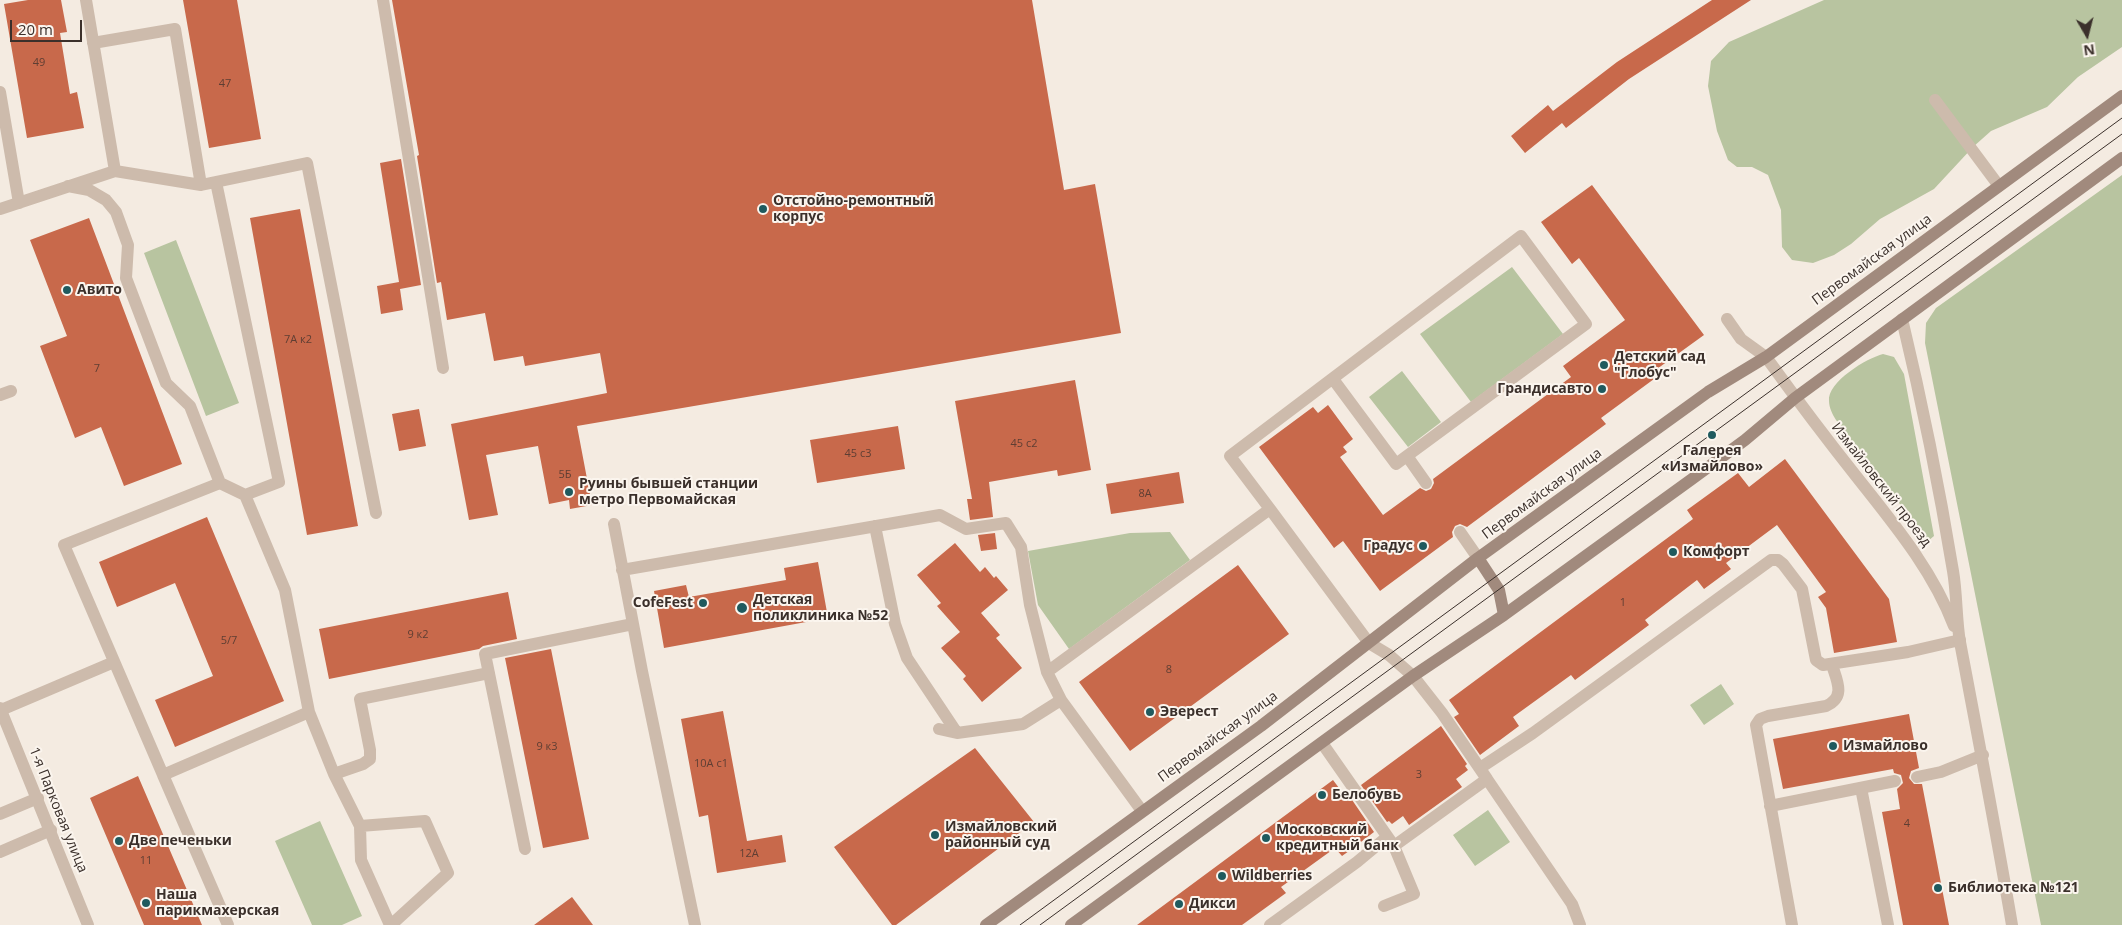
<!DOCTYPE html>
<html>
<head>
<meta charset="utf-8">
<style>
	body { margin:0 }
	#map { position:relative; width:2122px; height:925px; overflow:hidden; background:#f4ebe1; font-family:"Open Sans",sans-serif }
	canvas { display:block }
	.north { position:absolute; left:2062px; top:10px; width:50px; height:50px; -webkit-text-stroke:4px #fbf5ee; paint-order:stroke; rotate:172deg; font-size:14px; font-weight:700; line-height:20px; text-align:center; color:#3b302b }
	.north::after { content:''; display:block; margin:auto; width:18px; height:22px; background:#3b302b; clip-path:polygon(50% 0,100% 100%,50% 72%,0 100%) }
	.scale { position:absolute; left:10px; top:20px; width:72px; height:22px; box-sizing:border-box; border:2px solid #3b302b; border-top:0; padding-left:6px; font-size:15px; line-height:18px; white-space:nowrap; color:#3b302b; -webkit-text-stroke:4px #fbf5ee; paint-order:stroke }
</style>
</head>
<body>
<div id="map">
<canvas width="2122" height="925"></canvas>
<div class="north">N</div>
<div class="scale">20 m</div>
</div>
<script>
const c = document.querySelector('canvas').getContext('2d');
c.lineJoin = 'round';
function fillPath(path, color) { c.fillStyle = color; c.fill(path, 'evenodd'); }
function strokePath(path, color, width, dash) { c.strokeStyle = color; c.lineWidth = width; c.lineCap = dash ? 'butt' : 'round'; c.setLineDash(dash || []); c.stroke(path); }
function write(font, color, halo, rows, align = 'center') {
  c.font = font + ' "Open Sans",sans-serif'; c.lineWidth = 4; c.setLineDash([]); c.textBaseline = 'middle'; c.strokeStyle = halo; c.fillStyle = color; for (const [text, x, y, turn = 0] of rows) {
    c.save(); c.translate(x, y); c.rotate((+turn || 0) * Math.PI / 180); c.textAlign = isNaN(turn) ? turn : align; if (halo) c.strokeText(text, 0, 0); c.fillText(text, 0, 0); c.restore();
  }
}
fillPath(new Path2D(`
	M1824,0h298v47l-44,30 -31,30 -56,24 -18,16 -39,42 -54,30 -29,25 -17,11 -21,8 -21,-3 -10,-13 -1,-37 -13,-35 -16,-8h-15l-9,-7 -11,-29 -9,-45 3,-25 18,-19z
	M2122,175v750h-81l-116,-582 1,-20 10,-15z
	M176,240l63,163 -33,13 -62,-163z
	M1512,267l51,67 -92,68 -51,-68z
	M1883,354l11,3 10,17 30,162 -6,5 -92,-121c-3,-5 -7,-12 -7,-19 -2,-19 38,-43 54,-47z
	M1402,371l39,51 -33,25 -39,-50z
	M1170,532l20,28 -121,89 -31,-44 -10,-54 102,-18z
	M1721,684l13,20 -30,21 -14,-20z
	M1488,810l22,32 -35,24 -22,-31z
	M320,821l42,95 -20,9h-30l-37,-84z`), '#b8c4a0');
fillPath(new Path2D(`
	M28,0h33l6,32 -7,1 10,61 7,-2 7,36 -57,10 -23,-134z
	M183,0h54l24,139 -52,9z
	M392,0h640l32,190 31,-6 26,149 -544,93 15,79 -22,4 -1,-9 -20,4 -11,-58 -52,9 12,60 -29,5 -18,-96 156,-31 -7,-40 -75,13 -2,-10 -29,5 -9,-48 -38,7 -6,-38 -4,1 -20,-127 2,-1z
	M1712,0h39l-122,79 -63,49 -4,-5 -37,30 -14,-17 37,-31 5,6 64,-49z
	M401,159l20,126 -21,4 3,21 -22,4 -4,-28 22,-4 -19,-119z
	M1592,185l112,150 -54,39 4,5 -53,39 5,6 -139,103 -7,-3 -5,2 -3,6 1,5 -73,54 -37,-50 -9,7 -75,-101 54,-40 5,6 10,-8 25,34 -10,8 4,5 -7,5 43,58 37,-27 6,3 5,-2 3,-6 -1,-4 138,-102 -8,-11 62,-46 -46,-62 -7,6 -31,-42z
	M300,209l58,317 -51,9 -57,-317z
	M89,218l93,246 -58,22 -23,-59 -26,11 -35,-92 27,-10 -37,-96z
	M1075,380l16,90 -33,6 -1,-6 -68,12 4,35 -23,3 -3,-21h5l-17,-98z
	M419,409l7,37 -27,5 -7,-37z
	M898,426l7,43 -88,14 -7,-43z
	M1785,459l104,140 8,43 -63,11 -8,-45 -8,-11 8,-5 -49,-67 -51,38 5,6 -27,20 -7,-9 -52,40 4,5 -74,55 -4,-5 -58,42 6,9 -39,29 -26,-38 5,-3 -10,-14 244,-181 -6,-9 51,-37 11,14z
	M1179,472l5,31 -73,11 -5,-30z
	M207,517l77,184 -109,46 -20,-47 58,-24 -38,-93 -58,24 -18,-45z
	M995,533l2,16 -16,2 -3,-16z
	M955,543l25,29 5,-5 9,11 2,-2 12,14 -27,23 19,22 -4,3 26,30 -40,34 -19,-23 3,-3 -25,-28 19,-16 -23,-26 4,-3 -24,-28z
	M818,562l10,56 -164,30 -10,-57 32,-6 3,12 97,-17 -2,-12z
	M1238,565l51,69 -159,117 -51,-69z
	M508,592l9,47 -34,7 -4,3 -150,30 -10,-50z
	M551,649l38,190 -46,9 -38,-190z
	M723,711l24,130 35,-6 4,27 -69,11 -9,-58 -9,2 -18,-98z
	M1909,714l10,54 -8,3 -2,7 5,6h8l27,141h-46l-21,-113 18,-3 -3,-20 6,-6 -2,-8 -7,-2 -1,-4 -110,20 -10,-50z
	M1441,726l26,38 -2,2 3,4 -12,9 6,8 -53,38 -6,-9 -11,8 -3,-3 -2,1 -26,-37z
	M975,748l59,74 -138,103h-4l-58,-78z
	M138,776l64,149h-58l-54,-127z
	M1333,780l12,16 3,-2 26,38 -25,19 -7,5 -7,-8 -54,39 5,6 -44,32h-105z
	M572,897l21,28h-59z`), '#c8694b');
strokePath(new Path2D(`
	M86,0l29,171
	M383,0l60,368
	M93,43l82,-14 26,156
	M0,92l19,111
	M1935,100l64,86
	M216,182l63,300 -34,13
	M68,186l21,4 17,10 10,12 12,33 -2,33 40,105 24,23 30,77 25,12 40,95 24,122 -146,63 -99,-230 156,-62
	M0,209l115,-38 86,14 106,-22 69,350
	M1727,319l14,20 25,18
	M0,395l11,-4
	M1407,456l19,27
	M1270,509l-40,-53 291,-220 65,88 -190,140 -63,-85
	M614,524l28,147 53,254
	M875,526l20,98 12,34 50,75 66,-9 38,-24
	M1460,532l18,26
	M622,570l318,-55 26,14 40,-6 15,24 9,58 17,67
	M1,710l113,-48
	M309,712l25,62 29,-10 7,-5v-9l-10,-51 129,-26
	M939,729l18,4
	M1480,768l53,-35 238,-173h7l5,4 19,25 14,71 7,5 85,-13 52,-12
	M334,774l26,52 65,-5 23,52 -57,52
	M163,775l65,150
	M1917,777l24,-5 42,-17
	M1487,779l85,125 8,21
	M1861,788l27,137
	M1770,806l125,-25
	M1142,811l-81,-111 -14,-28 223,-163 99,134 20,12 24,21 29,37 45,66 -93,67 -72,-103
	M0,814l38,-16
	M360,826l1,34 29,65
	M525,849l-40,-195 148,-30
	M0,852l51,-22
	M1384,906l30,-12 -20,-48
	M1270,925l87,-63 30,-25
	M1792,925l-36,-200 4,-6 8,-3 58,-10c20,-9 11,-25 6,-41`), '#cdbbac', 12);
strokePath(new Path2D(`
	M1902,319c20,83 37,167 51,252 4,23 3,48 7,71 18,95 36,189 52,283
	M1766,357c29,40 59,80 90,119 37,47 76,93 98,150
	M0,708l88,217`), '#cdbbac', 12);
strokePath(new Path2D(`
	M1478,558l21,32 5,25
	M986,925l275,-199 217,-168 230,-166 58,-35 356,-261
	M1071,925l342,-249 91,-61 188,-136 53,-39 50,-42 327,-240`), '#a18a7d', 12);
strokePath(new Path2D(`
	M1020,925l1102,-807
	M1040,925l1082,-791`), '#3b302b', 1);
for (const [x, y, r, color] of [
	[763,209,5,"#1f5a5e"],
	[67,290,5,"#1f5a5e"],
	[1604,365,5,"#1f5a5e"],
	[1602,389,5,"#1f5a5e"],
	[1712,435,5,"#1f5a5e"],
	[569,492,5,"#1f5a5e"],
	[1423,546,5,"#1f5a5e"],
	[1673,552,5,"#1f5a5e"],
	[703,603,5,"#1f5a5e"],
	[742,608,6,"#1f5a5e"],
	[1150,712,5,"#1f5a5e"],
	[1833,746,5,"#1f5a5e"],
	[1322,795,5,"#1f5a5e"],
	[935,835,5,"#1f5a5e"],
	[1266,838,5,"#1f5a5e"],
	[119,841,5,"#1f5a5e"],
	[1222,876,5,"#1f5a5e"],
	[1938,888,5,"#1f5a5e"],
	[146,903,5,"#1f5a5e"],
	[1179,904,5,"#1f5a5e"]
]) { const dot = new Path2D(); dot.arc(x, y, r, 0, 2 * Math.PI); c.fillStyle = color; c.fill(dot); strokePath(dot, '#fbf5ee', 2); }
write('11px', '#5e3e33', null, [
	["49",39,63],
	["47",225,84],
	["7А к2",298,340],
	["7",97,369],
	["45 с2",1024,444],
	["45 с3",858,454],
	["5Б",565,475],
	["8А",1145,494],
	["1",1623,603],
	["9 к2",418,635],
	["5/7",229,641],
	["8",1169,670],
	["9 к3",547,747],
	["10А с1",711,764],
	["3",1419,775],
	["4",1907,824],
	["12А",749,854],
	["11",146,861]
]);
write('bold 14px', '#3b302b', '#fbf5ee', [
	["Отстойно-ремонтный",773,201],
	["корпус",773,217],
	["Авито",77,290],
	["Детский сад",1614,357],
	["\"Глобус\"",1614,373],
	["Грандисавто",1592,389,"right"],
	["Галерея",1712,451,"center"],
	["«Измайлово»",1712,467,"center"],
	["Руины бывшей станции",579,484],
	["метро Первомайская",579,500],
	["Градус",1413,546,"right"],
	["Комфорт",1683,552],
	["Детская",753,600],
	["поликлиника №52",753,616],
	["CofeFest",693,603,"right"],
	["Эверест",1160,712],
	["Измайлово",1843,746],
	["Белобувь",1332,795],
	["Измайловский",945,827],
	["районный суд",945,843],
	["Московский",1276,830],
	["кредитный банк",1276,846],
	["Две печеньки",129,841],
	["Wildberries",1232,876],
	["Библиотека №121",1948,888],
	["Наша",156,895],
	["парикмахерская",156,911],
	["Дикси",1189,904]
], 'left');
write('14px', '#3b302b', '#fbf5ee', [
	["Первомайская улица",1872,260,-36],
	["Измайловский проезд",1881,485,52],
	["Первомайская улица",1542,494,-36],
	["Первомайская улица",1218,737,-36],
	["1-я Парковая улица",58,810,68]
]);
</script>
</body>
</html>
